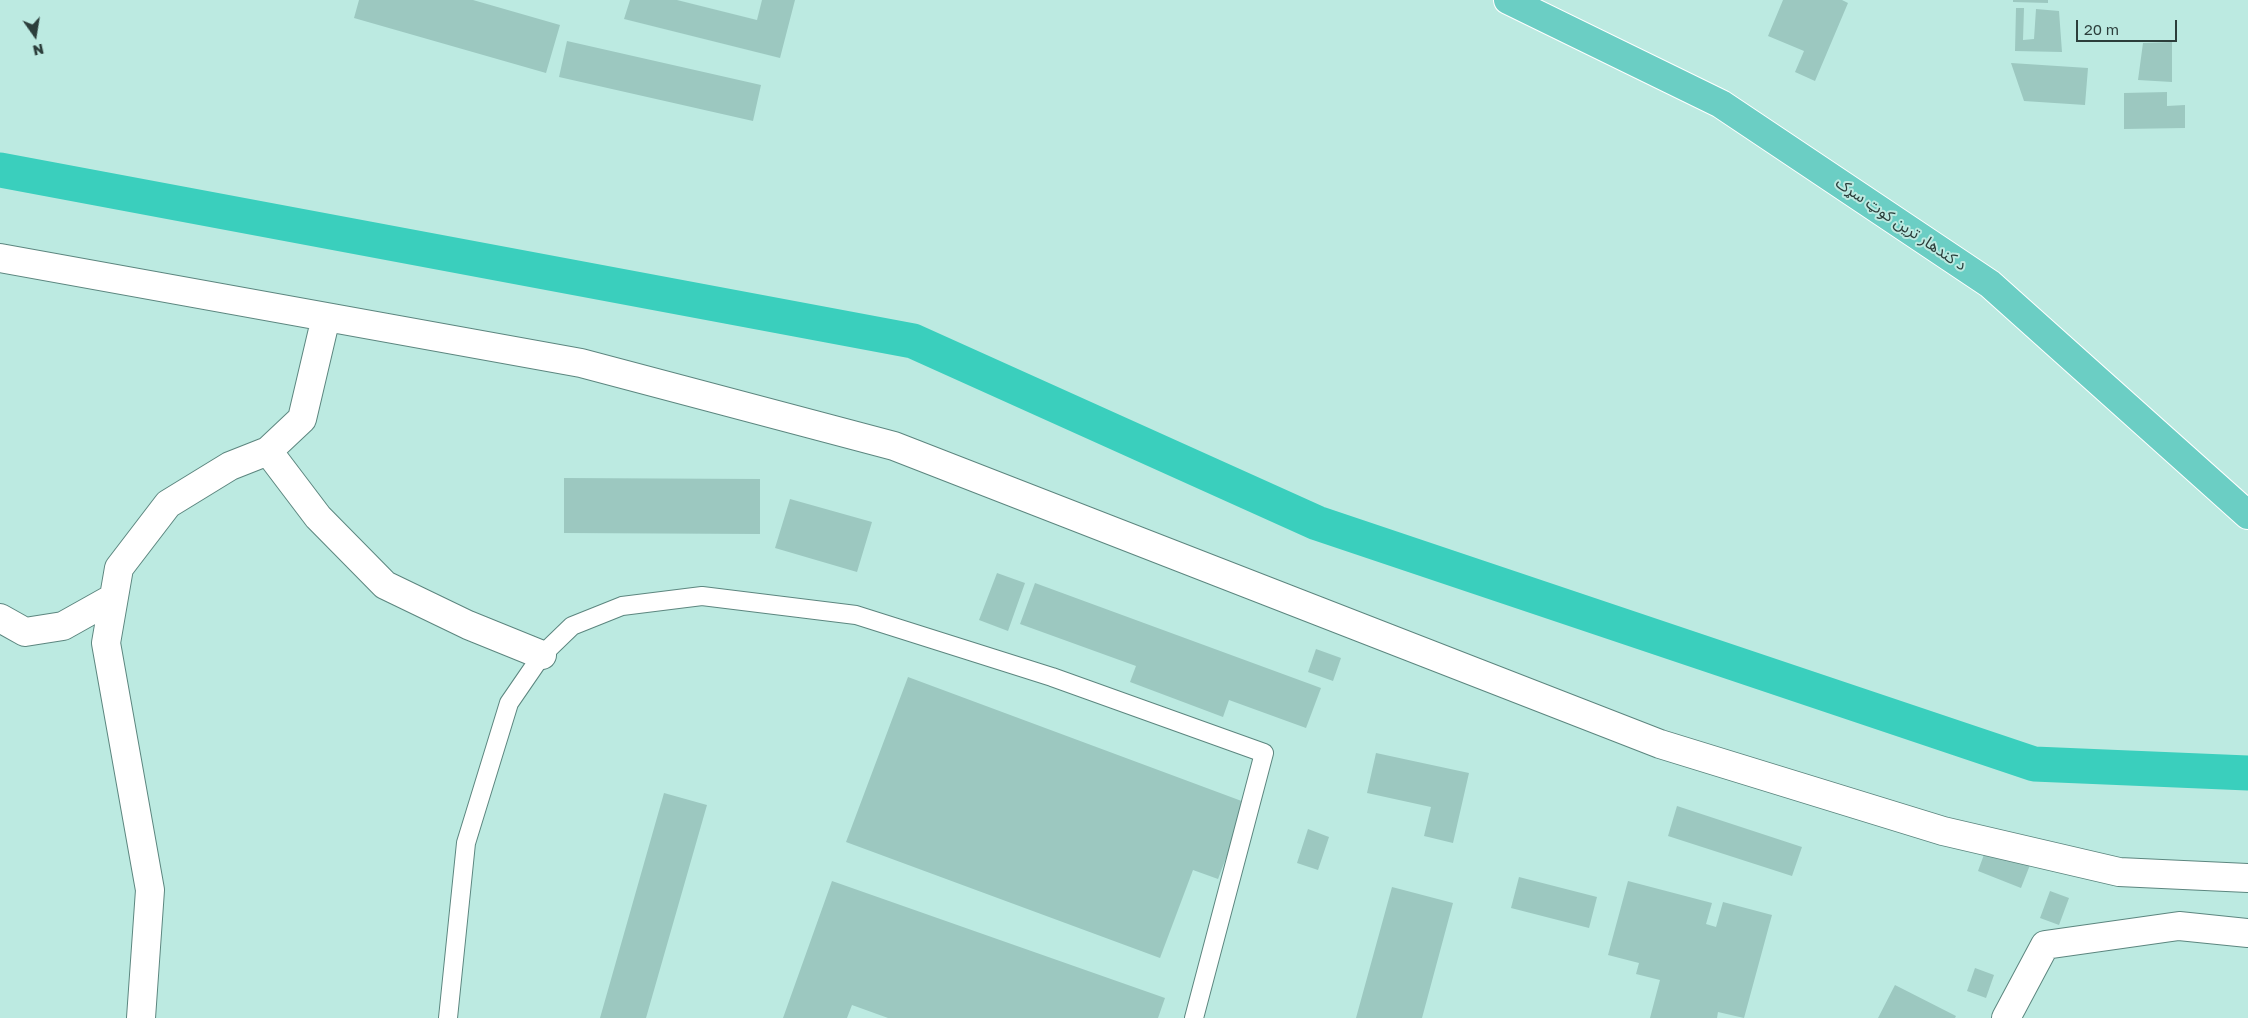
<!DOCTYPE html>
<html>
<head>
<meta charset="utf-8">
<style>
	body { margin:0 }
	#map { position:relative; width:2248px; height:1018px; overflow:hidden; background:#bceae1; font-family:"Golos Text",sans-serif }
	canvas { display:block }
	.north { position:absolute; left:10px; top:10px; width:50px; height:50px; -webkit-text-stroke:4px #bceae1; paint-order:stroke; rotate:167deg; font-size:14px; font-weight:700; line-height:20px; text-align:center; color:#2c3e3b }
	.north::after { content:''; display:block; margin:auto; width:18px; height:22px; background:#2c3e3b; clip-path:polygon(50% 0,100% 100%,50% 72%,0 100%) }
	.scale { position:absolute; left:2076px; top:20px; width:101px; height:22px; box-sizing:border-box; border:2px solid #2c3e3b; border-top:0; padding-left:6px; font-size:15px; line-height:18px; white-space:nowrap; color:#2c3e3b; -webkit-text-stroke:4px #bceae1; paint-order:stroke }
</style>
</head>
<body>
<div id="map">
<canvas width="2248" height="1018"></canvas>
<div class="north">N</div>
<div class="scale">20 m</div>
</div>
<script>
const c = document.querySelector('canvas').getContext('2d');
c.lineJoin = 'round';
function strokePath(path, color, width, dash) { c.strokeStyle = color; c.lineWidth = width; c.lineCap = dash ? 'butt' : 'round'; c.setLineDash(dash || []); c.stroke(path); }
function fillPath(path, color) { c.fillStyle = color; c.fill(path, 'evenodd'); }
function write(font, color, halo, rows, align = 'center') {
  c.font = font + ' "Golos Text","Noto Sans Arabic",sans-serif'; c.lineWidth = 4; c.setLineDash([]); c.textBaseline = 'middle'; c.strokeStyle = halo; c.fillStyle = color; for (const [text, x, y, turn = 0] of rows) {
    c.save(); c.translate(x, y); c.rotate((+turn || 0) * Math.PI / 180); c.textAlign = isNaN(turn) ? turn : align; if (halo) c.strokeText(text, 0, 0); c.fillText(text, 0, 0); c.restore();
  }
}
strokePath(new Path2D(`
	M0,170l913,171 404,182 717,241 214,9`), '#3acfbd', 35);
fillPath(new Path2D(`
	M359,0h114l87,25 -14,48 -192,-55z
	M630,0h47l80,20 5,-20h33l-15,58 -156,-39z
	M1783,0h59l6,3 -33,78 -20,-9 9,-21 -36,-15z
	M2013,0h35v3l-35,-1z
	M2016,8h8l-1,32 11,-1 2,-30 23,2 3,41 -47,-1z
	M567,41l194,44 -8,36 -194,-44z
	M2172,42v40l-34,-2 5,-37z
	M2011,63l77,5 -3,37 -61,-4z
	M2167,92v14l18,-1v23l-61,1v-36z
	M564,478l196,1v55l-196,-1z
	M790,499l82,23 -15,50 -82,-24z
	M997,573l28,10 -17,48 -29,-11z
	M1035,583l286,105 -15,40 -77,-28 -6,17 -93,-35 6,-16 -116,-42z
	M1316,649l25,9 -8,23 -25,-9z
	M908,677l339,126 -29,76 -25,-9 -33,88 -314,-116z
	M1376,753l93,20 -16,70 -29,-7 7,-29 -64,-14z
	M664,793l43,12 -61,213h-46z
	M1677,806l125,41 -10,29 -124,-40z
	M1308,829l21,8 -11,33 -21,-7z
	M1986,849l44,16 -9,23 -43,-17z
	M1519,877l78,20 -8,31 -78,-20z
	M832,881l333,117 -7,20h-270l-36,-13 -5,13h-64z
	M1628,881l84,22 -6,21 10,3 7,-25 49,13 -28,103 -26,-6 -1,6h-67l10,-38 -24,-6 3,-11 -31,-8z
	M1392,887l61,16 -31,115h-66z
	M2050,891l19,7 -10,27 -19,-7z
	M1975,968l19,7 -8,23 -19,-7z
	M1895,985l61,31 -1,2h-77z`), '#9cc8c0');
const service = new Path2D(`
	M448,1018l18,-175 43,-140 33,-48 30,-29 50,-20 80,-10 154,19 196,62 212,76 -70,265`);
const minor = new Path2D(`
	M0,258l581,105 313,83 766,298 283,87 176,41 129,6
	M268,451l50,66 67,68 83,40 74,30
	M0,618l25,14 38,-6 50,-28
	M141,1018l9,-128 -44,-247 13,-75 49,-64 62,-38 38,-15 34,-32 24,-102
	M2006,1018l39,-73 134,-19 69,7`);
const primary = new Path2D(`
	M1508,0l213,104 269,180 258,231`);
strokePath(service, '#5c867f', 20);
strokePath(minor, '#5c867f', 30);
strokePath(primary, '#fff', 30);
strokePath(service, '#fff', 18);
strokePath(minor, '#fff', 28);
strokePath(primary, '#6bcec4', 28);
write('16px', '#2c3e3b', '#bceae1', [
	["د کندهار ترين کوټ سړک",1901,224,34]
]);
</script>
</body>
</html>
